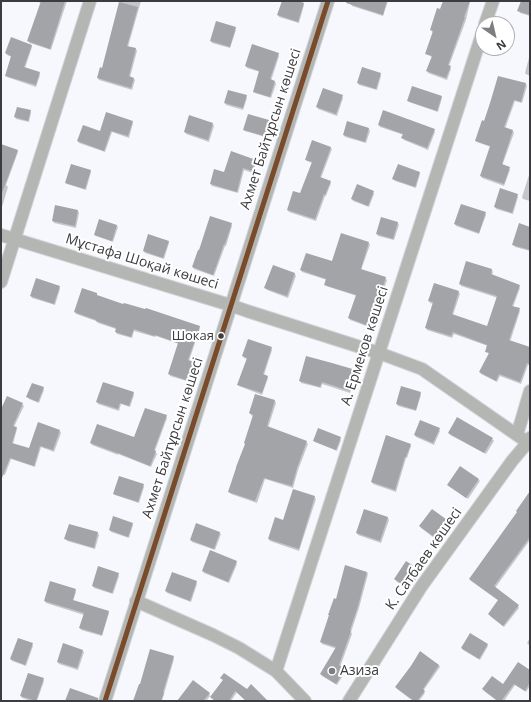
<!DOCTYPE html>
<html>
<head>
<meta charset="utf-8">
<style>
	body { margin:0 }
	#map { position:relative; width:531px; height:702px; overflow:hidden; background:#f7f8fd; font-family:"Open Sans",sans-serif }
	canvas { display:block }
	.frame { position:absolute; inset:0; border:2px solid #3b3b40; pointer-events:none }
	.north { position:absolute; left:475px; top:16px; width:40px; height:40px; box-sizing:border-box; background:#fff; border:1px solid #b1b1b3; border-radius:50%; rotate:146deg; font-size:11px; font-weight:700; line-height:16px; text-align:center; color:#3b3b40 }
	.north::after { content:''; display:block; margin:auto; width:14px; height:18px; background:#7d7d82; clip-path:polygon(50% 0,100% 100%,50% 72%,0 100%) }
</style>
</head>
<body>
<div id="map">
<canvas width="531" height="702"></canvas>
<div class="frame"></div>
<div class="north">N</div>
</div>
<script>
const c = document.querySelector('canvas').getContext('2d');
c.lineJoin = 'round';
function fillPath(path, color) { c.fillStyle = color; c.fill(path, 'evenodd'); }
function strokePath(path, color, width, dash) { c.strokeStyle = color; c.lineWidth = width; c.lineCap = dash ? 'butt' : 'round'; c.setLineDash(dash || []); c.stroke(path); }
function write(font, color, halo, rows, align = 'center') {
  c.font = font + ' "Open Sans",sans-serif'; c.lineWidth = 4; c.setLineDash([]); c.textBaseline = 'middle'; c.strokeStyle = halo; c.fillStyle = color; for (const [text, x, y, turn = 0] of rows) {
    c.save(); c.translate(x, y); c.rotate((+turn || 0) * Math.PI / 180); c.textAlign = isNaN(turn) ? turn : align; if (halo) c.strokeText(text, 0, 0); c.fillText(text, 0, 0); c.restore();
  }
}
fillPath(new Path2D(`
	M35,1h32l-16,49 -21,-7 2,4 -7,21 14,5 1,2 -4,12 -29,-10 -1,-1 6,-19 -5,-2 -1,-2 25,-8 -3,-4 13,-38z
	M120,1h21l-13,46 8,2 1,2 -7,26 3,1 2,2 -3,10 -33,-10 -1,-2 5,-9z
	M283,1h16v1l4,1 1,2 -5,18 -20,-6 -1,-2z
	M352,1h36l-5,15 -31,-10 -1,-2z
	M444,1h26v1l-4,18 -17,46 2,3 -4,11 -19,-7 -1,-2 5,-14 -6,-3 7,-21 -2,-3 10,-20z
	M522,1h8v15l-10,-3 -1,-2z
	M235,28l1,2 -6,18 -18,-5 -1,-2z
	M278,54l1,2 -8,25 4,1 1,2 -5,14 -16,-5 -1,-1 6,-20 -13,-4 -1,-2z
	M530,54v22l-4,-2 -1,-1z
	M380,74l1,2 -4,14 -18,-5 -1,-2z
	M499,77l27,7 1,2 -5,17 -7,-2 -10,28 8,2 1,2 -12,33 7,2 1,2 -6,16 -22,-8 -1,-2 10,-29 -14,-5 -1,-1 9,-19z
	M246,96l1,2 -4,12 -17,-5 -1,-2z
	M342,96l1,2 -6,18 -19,-7 -1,-2z
	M441,97l1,1 -4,14 -29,-10 -1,-2z
	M30,111l1,2 -2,9 -13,-3 -1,-2z
	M190,117l23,7 1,2 -5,16 -23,-8 -1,-2z
	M268,121l2,2 -5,14 -20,-6 -1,-2z
	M132,122l1,1 -4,15 -17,-6 -7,20 -26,-9 -1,-2z
	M379,125l55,5 1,2 -7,18 -24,-10 -1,-2 1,-3 -24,-8z
	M369,129l1,2 -4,12 -21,-6 -1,-2z
	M1,145l16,5 1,2 -12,33 2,2 -6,20 -1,-1z
	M331,148l1,1 -11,29 9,4 1,1 -5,13h-1l-9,25 -27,-9 -1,-2 13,-15 11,-32 -5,-2 -1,-2z
	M255,160l1,2 -3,11 -9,-3 -6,23 -26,-7 -1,-2 3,-14 11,3z
	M90,171l1,1 -5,18 -19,-6 -1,-1z
	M419,172l1,2 -4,14 -21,-7 -2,-2z
	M529,175l1,1v25l-7,-2 -1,-2z
	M373,192l1,2 -5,13 -16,-6 -1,-2z
	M517,195l1,2 -5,17 -17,-5 -1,-2z
	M56,206l22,5 1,2 -3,15 -22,-5 -1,-2z
	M485,213l1,2 -7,19 -23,-8 -1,-2z
	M382,218l16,5 1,2 -5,15 -16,-4 -1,-2z
	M231,224l1,2 -6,20h-1l-11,30 -20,-7 -1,-2z
	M116,225l2,2 -5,15 -17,-6 -1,-1z
	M530,228v23l-15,-4 -1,-2z
	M168,241l1,2 -5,16 -19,-6 -1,-2z
	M369,243l1,2 -9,25 24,8 2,2 -7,22 1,2 -9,24 -22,-8 -1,-2 8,-22 -31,-10 -1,-2 2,-4 -25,-8 -1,-2 31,-7z
	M467,262l25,8 1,2 -1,4 27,10 1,2 -7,19 6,2 1,2 -10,31 20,6v17h-2l-7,19 -21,-8 -3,6 -16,-8 -1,-2 9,-18 -2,-3 1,-5 -34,-12 -2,4 -25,-8 -1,-2 8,-24 -4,-1 -1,-2 5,-16 25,7 1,2 -7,21 35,13 10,-30 -37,-12 -1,-2z
	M295,274l1,2 -8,22 -21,-8 -2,-2z
	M59,287l1,2 -5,16 -23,-7 -1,-2z
	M98,296l26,9 75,21 1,2 -11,33 5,2 1,2 -5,17 -20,-6 -1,-2 10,-30 -23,-8 -1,1 -21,-6 -2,7 -15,-4 -1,-2v-3l-18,-6 -2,-2 -20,-7 -1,-2z
	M271,348l1,2 -8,25 3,1 1,2 -6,17 -23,-9 -1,-2 9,-25 -3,-1 -1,-2z
	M356,371l1,2 -7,20 -28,-9 -1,4 -20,-5 -1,-2z
	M43,388l1,2 -5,13 -10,-4 -1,-2z
	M133,393l1,2 -4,12 -9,-3 -2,7 -21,-7 -1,-2z
	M420,393l1,2 -5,16 -18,-5 -1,-2z
	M255,395l20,6 1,2 -8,25 38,14 2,2 -10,26 -5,18 -28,-9 -8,24 -26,-9 -2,-2 17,-47 7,-29 -2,-1 -1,-2z
	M22,404l2,2 -10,21 2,1 1,1 -4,15 17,5 30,-18 1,2 -7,19 -13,-5 -6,20 -24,-8 -6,16 -4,-1v-63z
	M166,416l1,2 -12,33 2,3 -6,13 -33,-13v1l-26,-10 -1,-2 6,-18 38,13z
	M457,419l35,20 2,2 -8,13 -36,-19 -1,-2z
	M439,429l1,2 -6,14 -18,-8 -1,-2z
	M386,436l24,8 1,2 -4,12h-1l-10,34 -23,-8 -1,-2z
	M340,438l1,2 -4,11 -22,-9 -1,-2z
	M479,480l1,1 -12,18 -18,-13z
	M143,485l1,2 -5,16 -24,-8 -1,-1z
	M530,493v47l-35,48 23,18 1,2 -15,19 -14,-11 -1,-2 10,-13 -28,-20 -1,-1 48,-67z
	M314,497l2,2 -17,52 -29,-10 -1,-2 15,-18z
	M364,510l24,8 1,2 -8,23 -23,-8 -1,-2z
	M132,523l1,2 -4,13 -18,-6 -1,-2z
	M449,523l1,2 -12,16 -17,-13 -1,-2z
	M70,525l28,8 1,2 -4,14 -28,-8 -1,-2z
	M220,533l1,1 -6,16 -23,-8 -1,-2z
	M236,562l1,2 -8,19 -25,-10 -1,-2z
	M419,571l1,2 -11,17 -13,-9 -1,-2z
	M367,572l1,2 -9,34 -8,24 1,2 -12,33 5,3 1,1 -9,14 -15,-9 -1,-2 16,-25 -15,-5 -1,-2 16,-42z
	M118,574l1,2 -6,18 -19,-6 -1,-2z
	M196,582l1,2 -6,18 -24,-9 -1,-2z
	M75,590l1,2 -3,9 35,10 1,2 -7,23 -21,-6 -1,-2 4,-13 -38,-12 -1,-2z
	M530,638v8l-3,-3z
	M32,644l1,2 -7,20 -14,-5 -1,-2z
	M487,645l1,1 -8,14 -17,-10 -1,-2z
	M83,651l1,1 -6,18 -19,-6 -1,-2z
	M420,653l19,12 1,2 -17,24 2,2 -6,8h-6l-16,-12 -1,-2z
	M173,657l1,2 -12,42h-28z
	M530,671v15l-4,6 -11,-7 -11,16h-7l-13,-10 -1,-2 20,-3z
	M43,679l1,2 -7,20h-6l-9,-3 -1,-2z
	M223,680l24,10 19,11h-20l-9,-9 -6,9h-16l-4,-4z
	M209,693l1,3 -4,5h-22z`), '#0003');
fillPath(new Path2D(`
	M41,1h24l-15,48 -23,-8z
	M282,1h17l5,2 -6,19 -21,-7z
	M347,1h40l-4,14 -37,-12z
	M443,1h27l-6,16h1l-17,48 3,1 -5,12 -20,-7 6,-15 -7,-2 8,-23 -3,-1 7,-22 3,1z
	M521,1h9v14l-13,-4z
	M119,2l19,5 -11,39 9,2 -7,28 5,2 -3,10 -34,-10 3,-11 2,1z
	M216,21l20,6 -6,20 -20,-6z
	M11,37l21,8 -8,22 16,5 -4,13 -31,-9 6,-20 -6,-3z
	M252,44l27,9 -9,26 5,2 -5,16 -17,-5 6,-21 -14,-5z
	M362,67l19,6 -5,16 -19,-6z
	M498,76l28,7 -5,19 -7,-2 -10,27 9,3 -11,34 8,3 -6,17 -24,-8 10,-30 -15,-5 7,-21 2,1 6,-18z
	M412,86l30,10 -5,15 -30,-10z
	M323,88l20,7 -7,19 -20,-7z
	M228,90l19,5 -4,13 -19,-5z
	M17,107l14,3 -3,11 -14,-4z
	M383,110l52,19 -8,19 -26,-10 2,-4 -25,-9z
	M106,112l27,9 -5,15 -17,-5 -7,20 -27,-10 6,-16 17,6z
	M248,114l21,6 -5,16 -21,-6z
	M189,115l24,8 -5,17 -24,-8z
	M347,121l22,7 -4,14 -22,-7z
	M312,140l19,7 -11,30 11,4 -6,14 -1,-1 -9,25 -28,-9 6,-19 7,2 12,-31 -7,-2z
	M1,144l17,6 -16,43h-1z
	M231,151l25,9 -4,11 -9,-3 -6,24 -27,-8 4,-15 10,3z
	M71,164l20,6 -6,19 -20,-6z
	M398,164l22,8 -5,15 -23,-8z
	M357,184l17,7 -6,15 -17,-7z
	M500,188l18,6 -6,19 -18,-6z
	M461,204l25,8 -7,21 -25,-9z
	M55,205l23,5 -3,16 -23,-5z
	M210,216l22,7 -7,21h-1l-11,31 -21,-8 6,-17h1z
	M381,217l17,5 -5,17 -17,-5z
	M99,219l18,6 -5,16 -18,-6z
	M519,223l11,4v23l-18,-5z
	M341,233l28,9 -8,27 25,8 -7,23 2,1 -10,26 -23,-9 8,-23 -32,-10 2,-6 -26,-9 6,-17 26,8z
	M148,234l21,7 -6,17 -20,-7z
	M466,261l26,8 -1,5 29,11 -8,21 8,2 -11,32 21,7v17l-3,-1 -7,19 -21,-8 -3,7 -17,-9 10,-19 -4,-1 2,-7 -34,-13 -2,4 -26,-8 8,-26 -5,-1 6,-18 25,8 -7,23 35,12 10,-30 -38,-12z
	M273,265l22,8 -8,23 -23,-8z
	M36,278l24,8 -6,18 -24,-8z
	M82,288l15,5v2l26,9 1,-1 21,6 1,-1 54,18 -12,34 7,2 -6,19 -21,-7 10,-31 -23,-8 -1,1 -20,-7 -3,8 -16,-5 1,-4 -20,-7v-1l-22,-8z
	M248,339l24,8 -9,27 5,2 -6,17 -25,-8 10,-27 -5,-2z
	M306,356l26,7 24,7 -6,21 -28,-9 -2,5 -21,-6z
	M103,382l31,10 -5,14 -9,-3 -2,6 -22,-7z
	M32,383l12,4 -6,15 -12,-5z
	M401,386l20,6 -5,18 -20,-6z
	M255,394l20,6 -8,26 40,15 -10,27 -5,18 -28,-8 -9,23 -27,-9 8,-24v-1l9,-23 -1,-1 9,-28 -4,-2z
	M7,396l16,7 -10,23 4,1 -5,16 17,5 9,-26 22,8 -7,20 -13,-4 -6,20 -24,-8 -8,20h-1v-69z
	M145,408l22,7 -13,35 2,1 -6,15 -32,-13h-1l-27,-10 7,-19 37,13z
	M457,417l36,21 -9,15 -36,-20z
	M420,420l20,8 -7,15 -19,-8z
	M318,428l23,9 -5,13 -23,-9z
	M386,435l25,9 -5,13h-1l-10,33 -24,-8z
	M460,466l19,13 -13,19 -19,-13z
	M119,476l25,8 -6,18 -25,-8z
	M293,489l22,7 -16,53 -31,-10 7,-22 8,3z
	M530,491v46l-36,49 25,19 -16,21 -15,-12 10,-14 -29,-21 48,-67 -1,-1z
	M364,509l24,8 -8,24 -24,-8z
	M432,509l18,13 -13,17 -18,-13z
	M113,516l20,7 -5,14 -19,-7z
	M196,523l24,9 -6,17 -24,-9z
	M69,524l29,8 -4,16 -30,-9z
	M210,550l27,11 -9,21 -26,-11z
	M406,561l14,9 -12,18 -14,-9z
	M345,565l22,7 -9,34 -8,24 1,1 -12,34 6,4 -9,15 -16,-10 16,-27 -16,-5 9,-27h-1l6,-17 2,1z
	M98,566l21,7 -7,20 -20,-7z
	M172,572l25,9 -7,20 -25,-10z
	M50,581l26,8 -3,11 36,11 -7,24 -23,-7 5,-15 -40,-12z
	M470,633l18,11 -9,15 -18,-11z
	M18,638l15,5 -8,22 -15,-6z
	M63,643l20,7 -6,18 -20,-6z
	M150,649l24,7 -11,36 1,1 -3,8h-28l6,-17h1z
	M420,651l19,14 -16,24 2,2 -8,10h-3l-19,-14 16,-21z
	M518,662l12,8v12l-5,9 -11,-7 -13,17h-3l-16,-12 10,-13 11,8z
	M28,673l16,5 -8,23 -16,-5z
	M224,673l23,16 4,-5 17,17h-22l-11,-10 -6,10h-14l-5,-4 13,-17 -3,-2z
	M193,680l17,13 -7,8h-26z
	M70,688l28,10v3h-33z`), '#a3a4a8');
const minor = new Path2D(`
	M485,24l8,-23
	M1,235l229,70 17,6 132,42 43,16 108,75
	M1,282l89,-281
	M517,435l13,-44
	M136,601l77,34 26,13 37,23 29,30
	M276,671l207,-640
	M105,701l223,-700
	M349,701l72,-114 91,-126 16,-19 2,-4`);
strokePath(minor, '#d2d3d6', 14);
strokePath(minor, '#b4b6b3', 12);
strokePath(new Path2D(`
	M105,701l223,-700`), '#7a4b2a', 5);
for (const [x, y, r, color] of [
	[221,336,3.5,"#3b3b40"],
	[332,671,4,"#7d7d82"]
]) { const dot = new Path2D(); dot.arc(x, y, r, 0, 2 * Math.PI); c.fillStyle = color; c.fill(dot); strokePath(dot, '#fff', 1.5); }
write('13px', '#3b3b40', '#fff', [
	["Шокая",214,336]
], 'right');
write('14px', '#3b3b40', '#fff', [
	["Ахмет Байтұрсын көшесі",271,129,-72],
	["Мұстафа Шоқай көшесі",142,262,17],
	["А. Ермеков көшесі",365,346,-72],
	["Ахмет Байтұрсын көшесі",173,438,-72],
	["К. Сатбаев көшесі",424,559,-55]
]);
write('14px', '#3b3b40', '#fff', [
	["Азиза",340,671]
], 'left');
</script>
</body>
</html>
